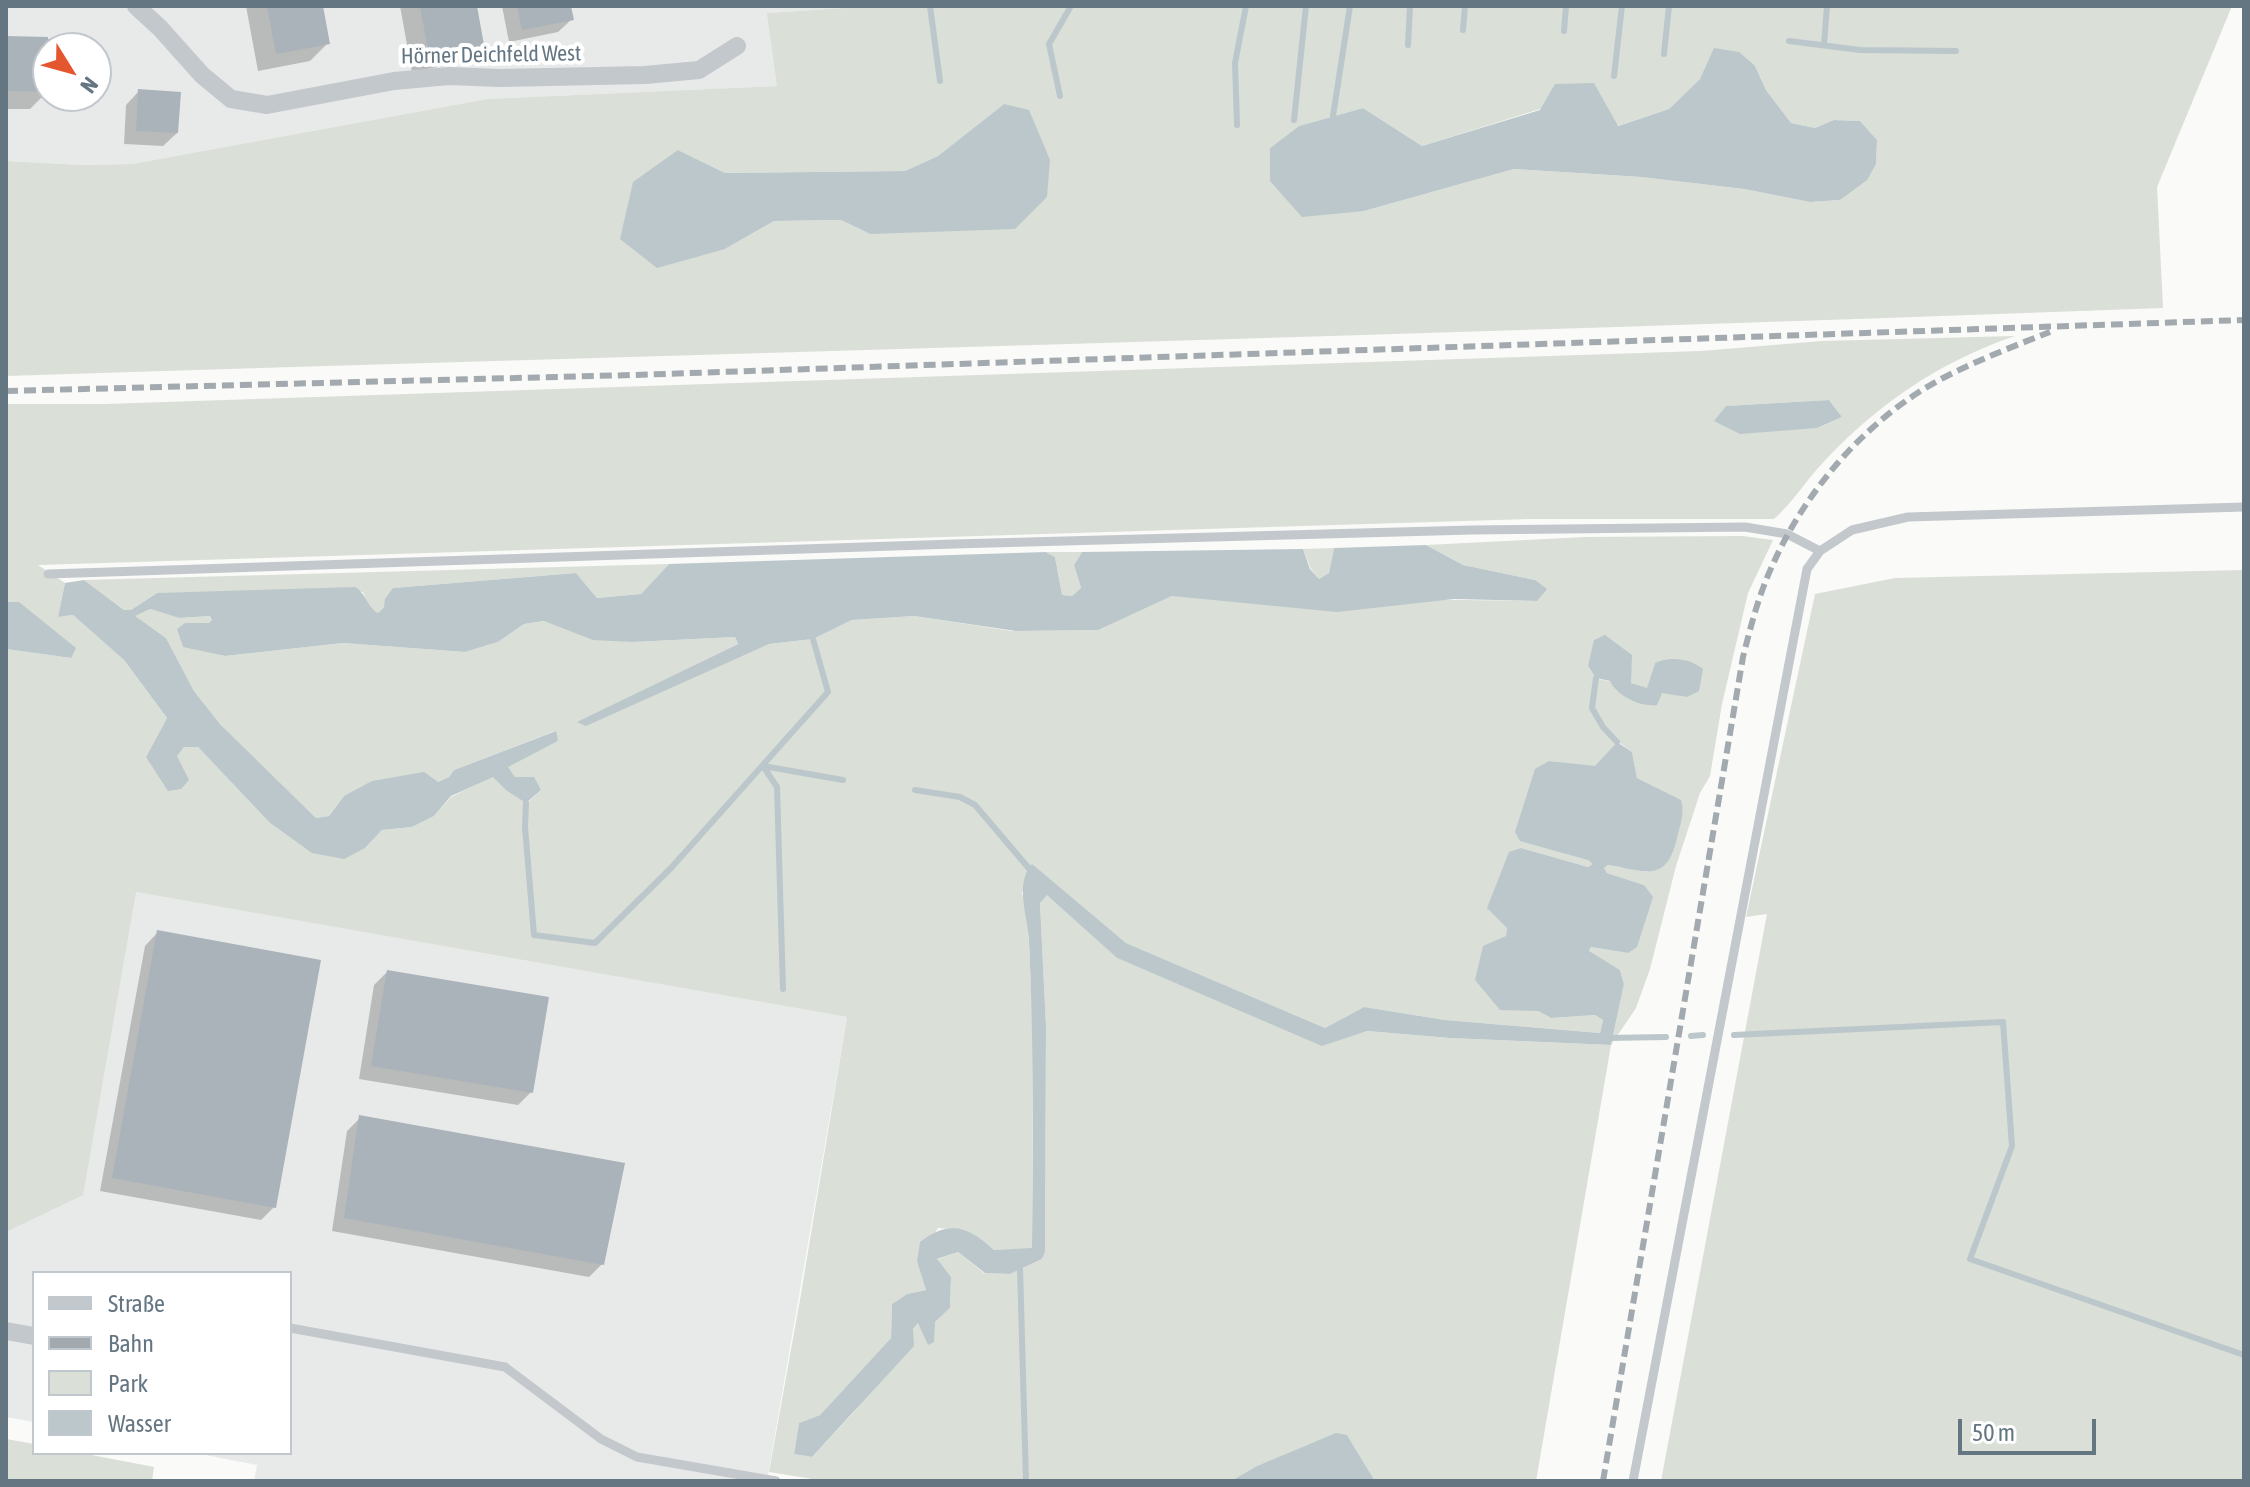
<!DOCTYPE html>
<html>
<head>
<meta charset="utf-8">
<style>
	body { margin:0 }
	#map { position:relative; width:2250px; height:1487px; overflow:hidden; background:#fafaf8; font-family:"Asap Condensed",sans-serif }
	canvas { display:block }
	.frame { position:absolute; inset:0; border:8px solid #657683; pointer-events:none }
	.legend { position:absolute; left:32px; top:1271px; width:260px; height:184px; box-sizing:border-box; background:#fff; border:2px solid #c1c8cd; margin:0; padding:10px 14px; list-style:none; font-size:24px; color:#657683 }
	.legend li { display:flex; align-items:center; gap:16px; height:40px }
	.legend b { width:40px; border:2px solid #c1c8cd }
	.north { position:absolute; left:32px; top:32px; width:80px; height:80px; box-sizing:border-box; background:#fff; border:2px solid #c1c8cd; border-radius:50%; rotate:127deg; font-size:22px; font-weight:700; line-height:32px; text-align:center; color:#657683 }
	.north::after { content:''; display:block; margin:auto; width:28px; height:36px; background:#e4572e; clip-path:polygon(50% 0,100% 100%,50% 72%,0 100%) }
	.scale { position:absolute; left:1958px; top:1419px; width:138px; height:36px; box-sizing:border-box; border:4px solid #657683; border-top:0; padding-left:10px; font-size:24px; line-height:28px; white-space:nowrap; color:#657683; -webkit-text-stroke:6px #fff; paint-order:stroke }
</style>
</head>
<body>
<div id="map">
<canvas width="2250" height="1487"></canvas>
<div class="frame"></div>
<ul class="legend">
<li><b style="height:10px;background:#c3c8cc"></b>Straße</li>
<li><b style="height:10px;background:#a2aab0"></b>Bahn</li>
<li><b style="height:22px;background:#dadfd7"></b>Park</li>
<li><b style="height:22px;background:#bbc7cb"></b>Wasser</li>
</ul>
<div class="north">N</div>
<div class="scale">50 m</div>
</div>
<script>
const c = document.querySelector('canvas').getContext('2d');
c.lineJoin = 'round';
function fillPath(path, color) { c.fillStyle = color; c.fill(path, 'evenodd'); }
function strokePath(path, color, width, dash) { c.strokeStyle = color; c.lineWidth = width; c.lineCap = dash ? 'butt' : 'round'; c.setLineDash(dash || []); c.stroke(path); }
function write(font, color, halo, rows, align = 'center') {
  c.font = font + ' "Asap Condensed",sans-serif'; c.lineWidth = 8; c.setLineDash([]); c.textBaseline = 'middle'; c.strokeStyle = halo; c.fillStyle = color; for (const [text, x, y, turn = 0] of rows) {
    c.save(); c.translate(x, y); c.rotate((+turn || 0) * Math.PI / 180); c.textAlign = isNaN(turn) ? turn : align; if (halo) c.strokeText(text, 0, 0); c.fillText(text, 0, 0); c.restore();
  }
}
fillPath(new Path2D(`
	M6,6h869l-107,7 10,73 -291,13 -355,65 -49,1 -77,-4zM48,48h48v48h-48z
	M6,869l841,148 -80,464h-513l3,-16 -62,-12h95v-180h-256v149l-28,-5z`), '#e8e9e9');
fillPath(new Path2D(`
	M875,6h1357l-75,181 6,121c-719,27 -1438,45 -2157,68v-215l77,4 49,-1 355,-65 290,-13 -10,-73zM1755,66l11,24 25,33 24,5 19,-8 26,1 17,19 -1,24 -36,36 -30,2 -66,-13 -103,-12 -127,-8 -150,42 -94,-30v-33l29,-22 64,-18 59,38 118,-37 77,17 52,-17 31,-30zM1004,104l-134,130 -29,-14 -67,1 -49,28 -47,-99 47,23 180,-2 33,-15z
	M2015,336c-77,26 -143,72 -197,132 -15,17 -27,36 -44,51h-245l-1491,46 27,18 -7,34 15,-2 51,45 43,58 -21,39h30l8,-10h14l71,75 96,26 17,-18 30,-3 22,-11 17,-19 42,-21 14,15 20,12 14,-13 -26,-13 -8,-10 51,-26 -3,-10 -101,39 -5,7 -11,5 -94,14 -15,20 -13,2 -96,-94 -26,-33 -28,-53 -32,-22 16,-7 29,9 31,-2 2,4 -2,3h-25l-7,6 5,17 42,10 118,-13 122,9 33,-10 26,-18 21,-3 44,17 44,4 102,-5 3,7 -160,78 191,-78 44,-5 39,-19 62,-4 98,15 85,-1 75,-34 365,5 -2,-21 -72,-15 -37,-20 160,-8 156,-1 31,4 -25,53 -26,111 -12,72 -10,17 -24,73 -26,103 -14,39 -25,37 -75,436h-161l-28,-46 -92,32 -24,14h-406l-56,-9 32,-178 46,-277 -711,-125 -53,303 -77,37v-583l65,9 -52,-56h-13v-198h99l1596,-53 121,-10zM1829,400l13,17 -25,11 -90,-22zM1655,663l32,34 -89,-18c-1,8 -5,19 -4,27 2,17 25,37 38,46l5,26 43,22 -33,72 -39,-7 -4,3 3,5 37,12 -16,68 -37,-6 -2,5 31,18 4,14 -13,61 -161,-7 -83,-7 -45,14 -205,-87 -70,-64 -7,9 6,123 -1,226 -3,7 -32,15 -26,-1 -26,-21 -22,8 15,17 -1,31 -15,14h-16l-6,7 -59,83 -42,45 -18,-3 5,-31 21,-8 71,-77 1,-34 15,-10 19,-4 -9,-28 21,-34c27,2 37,4 56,22l38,-1 1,-221 -5,-105 -6,-30 10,-28 94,78 199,85 39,-21 81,13 155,13 3,-13 -8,-5 -44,3 -13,-7 -32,-75 1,-8 14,-80 67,19 6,-3 -6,-4 -38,-99 45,6 22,-25c-24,-26 -26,-29 -21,-64l-8,-12 59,23z
	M1334,548l-5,25 -10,6 -8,-10 -8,-20z
	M1046,552h36l-8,13 7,23 -9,8 -10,-1 -7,-38z
	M669,564l-28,30 -44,4 -21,-25 -183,15 -9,19 -6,6 -9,-5 -6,-16 -206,1 -26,17h-7l-40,-30z
	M2244,570v911h-583l106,-567 -21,3 69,-323 80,-16z
	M6,1439l28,5v9h47l73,14 -2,14h-146z`), '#dadfd7');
fillPath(new Path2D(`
	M1714,48l25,4 16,14 11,24 25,33 24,5 19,-8 26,1 17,19 -1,24 -9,16 -27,20 -30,2 -66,-13 -103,-12 -127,-8 -150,42 -62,6 -32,-36v-33l29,-22 64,-18 59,38 118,-36 15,-26 39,-1 24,43 51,-17 31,-30z
	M1004,104l25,6 21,50 -3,37 -32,32 -145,5 -29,-14 -67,1 -49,28 -68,19 -37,-29 13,-57 45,-32 47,23 180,-2 33,-15z
	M1829,400l13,17 -25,11 -77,6 -26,-13 12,-15z
	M1426,545l37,20 72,15 12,9 -10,12 -83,-2 -117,13 -165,-16 -74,34 -82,1 -102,-15 -62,4 -39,19 -44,5 -183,82 -9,-4 161,-78 -3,-7 -102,5 -40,-2 -49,-19 -20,3 -26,18 -33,10 -122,-9 -118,13 -42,-9 -6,-18 8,-6h24l3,-3 -2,-4 -31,2 -29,-9 -15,7 31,22 28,53 26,33 96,94 13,-2 15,-20 28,-15 52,-9 14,10 11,-5 5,-7 102,-39 2,10 -50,26 7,10h19l7,13 -15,13 -19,-12 -14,-14 -42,19 -17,20 -22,11 -30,3 -17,18 -21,11 -32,-6 -43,-31 -71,-75h-14l-7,9 12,24 -8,9 -13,2 -22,-34 21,-39 -43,-58 -51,-45 -15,2 7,-34 19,-3 40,30h7l26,-17 198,-6c12,7 11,19 23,26l6,-6 1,-8 8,-11 183,-15 21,25 44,-4 28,-30 377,-12 9,5 7,38 10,1 9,-8 -7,-23 8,-13 221,-3 7,20 9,10 10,-6 5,-25z
	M6,602h13l57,46 -5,10 -65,-9z
	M1605,635l27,20 -1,28 16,5 8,-25c15,-7 35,-5 48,6l-4,22 -12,6 -25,-4 -5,12c-17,2 -40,-9 -47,-24l-14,-3 -8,-12 6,-26z
	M1617,742l15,10 5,26 44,22c4,13 -1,25 -4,38 -11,46 -31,33 -69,27l-4,3 3,5 37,12 9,12 -16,50 -9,6 -37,-6 -2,4 31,19 4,14 -13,61 -161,-7 -83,-7 -45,15 -205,-88 -70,-63 -7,8 6,123 -1,226 -3,7 -32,15 -25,-1 -27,-21 -21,7 14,18 -1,31 -15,14 -1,20 -6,3 -10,-22 -5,6 1,17 -102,111 -18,-3 5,-31 21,-8 71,-77 1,-34 15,-10 19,-4 -9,-28 3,-20c29,-22 48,-16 74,8l38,-2c1,-102 2,-205 -3,-307 -1,-25 -15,-57 3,-77l94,79 199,85 39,-21 81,13 155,13 3,-13 -8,-5 -44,3 -13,-7 -38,-1 -25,-30 8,-34 23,-10 1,-8 -20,-20 22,-56 12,-4 67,19 5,-3 -5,-4 -68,-19 -5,-9 20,-63 14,-8 46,5z
	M1336,1433l11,2 28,46h-144l24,-14z`), '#bbc7cb');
fillPath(new Path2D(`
	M246,6h75l7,37 -18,18 -52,10z
	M400,6h75l7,39 -18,17 -52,10z
	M502,6h67l3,13 -14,13 -49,10z
	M6,38l44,1 -2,52 -18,18h-24z
	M139,91l38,42 -14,13 -39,-2 2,-39z
	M158,932l116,275 -13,13 -161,-29 45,-245z
	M387,972l144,120 -13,13 -159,-26 15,-94z
	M360,1118l242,146 -13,13 -257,-46 15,-100z`), '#0003');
strokePath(new Path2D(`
	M930,6l10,75
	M1463,30l2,-24
	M1564,31l2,-25
	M1789,41l71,9 96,1
	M1408,45l2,-39
	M1824,45l3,-39
	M1664,54l5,-48
	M1614,76l8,-70
	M1060,96l-11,-52 22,-38
	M1333,116l17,-110
	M1294,120l12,-114
	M1237,125l-2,-62 11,-57
	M1596,678l-4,30 11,19 14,15
	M915,790l45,7 15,8 57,67
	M526,803l-1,24 9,108 61,8 76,-75 157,-176 -15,-53
	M783,989l-6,-202 -14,-21 80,14
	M1734,1035l269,-13 9,124 -42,113 274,96
	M1691,1036l12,-1
	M1606,1038l60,-1
	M1020,1268l6,213`), '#bbc7cb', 6);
fillPath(new Path2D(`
	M267,6h56l7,38 -54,10z
	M420,6h57l7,39 -55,10z
	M517,6h54l3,14 -52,10z
	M6,36l42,1v55l-42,-1z
	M138,89l43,3 -3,41 -42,-2z
	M157,930l164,30 -45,248 -164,-30z
	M387,970l162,27 -16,96 -162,-27z
	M359,1115l266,48 -21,102 -260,-47z`), '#aab3b9');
strokePath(new Path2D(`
	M48,574l906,-30 518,-14 273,-3 42,7 33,17
	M290,1328l215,39 96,72 36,18 139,24
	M1633,1481l174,-912 13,-18 32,-21 56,-13 336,-10`), '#c3c8cc', 9);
strokePath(new Path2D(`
	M136,6l24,22 42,47 29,24 36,6 127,-24 55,-5 51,2 145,-3 54,-5 38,-24
	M6,1331l28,5`), '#c3c8cc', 18);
strokePath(new Path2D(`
	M6,391l628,-16 1610,-55
	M1603,1481l140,-824c8,-32 16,-63 30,-93 34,-76 96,-147 170,-186 35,-18 71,-32 107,-46`), '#a2aab0', 6, [12, 6]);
write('22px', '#657683', '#fff', [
	["Hörner Deichfeld West",491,55,-1]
]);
</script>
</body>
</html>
